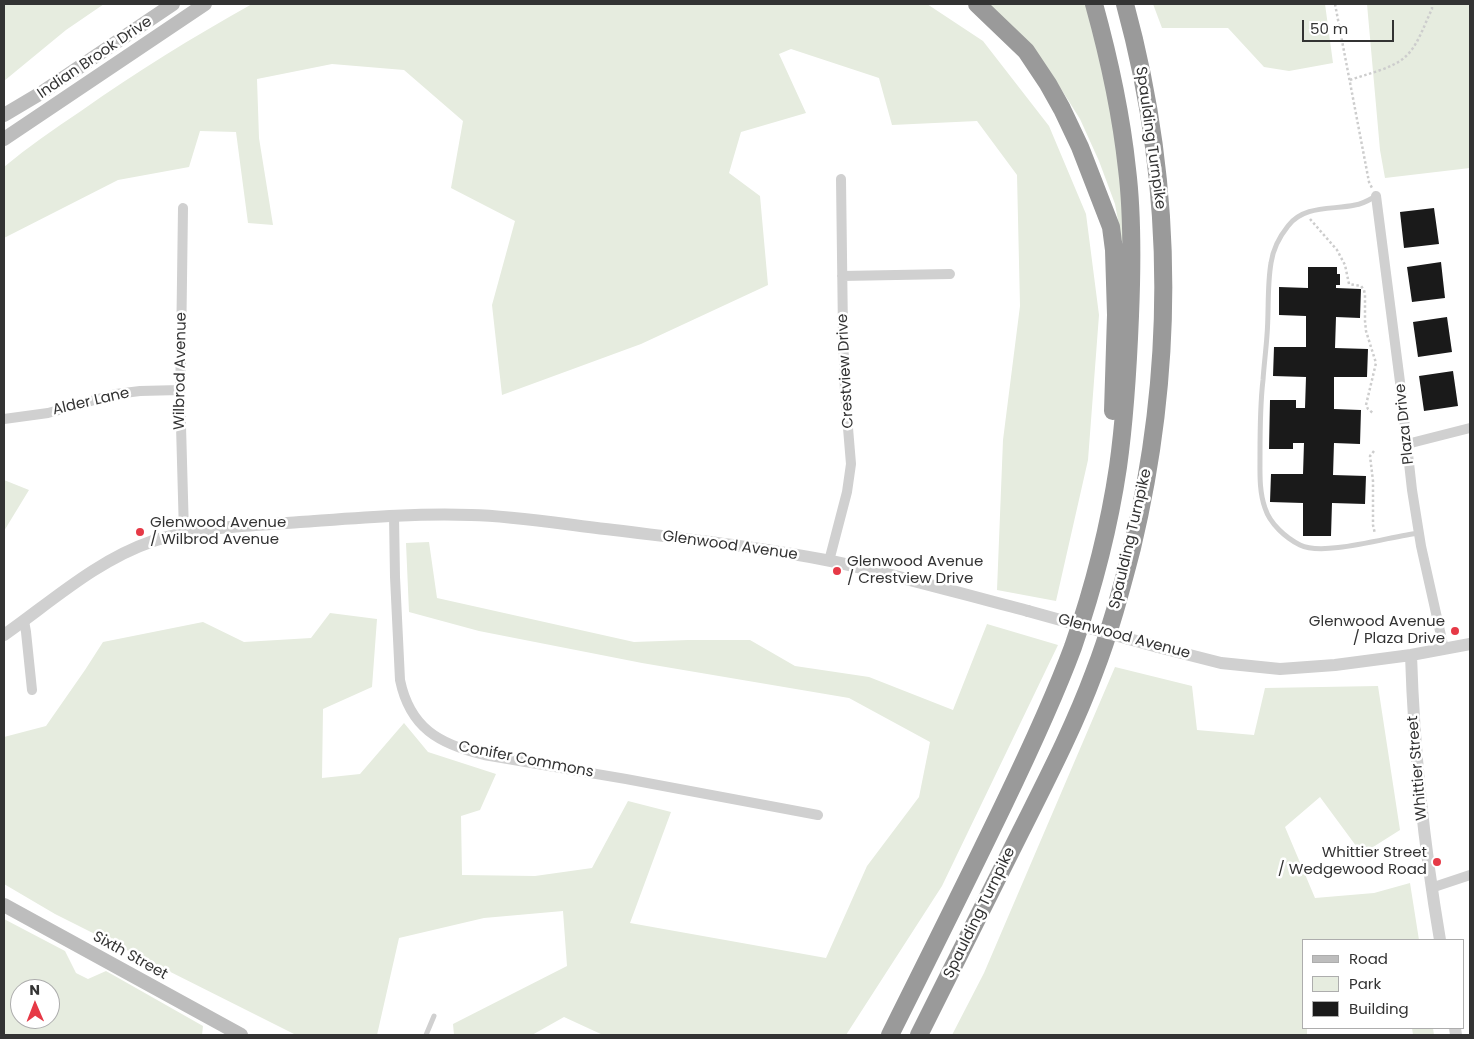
<!DOCTYPE html>
<html>
<head>
<meta charset="utf-8">
<style>
	body { margin:0 }
	#map { position:relative; width:1474px; height:1039px; overflow:hidden; background:#fff; font-family:Poppins,sans-serif }
	canvas { display:block }
	.frame { position:absolute; inset:0; border:5px solid #333; pointer-events:none }
	.legend { position:absolute; left:1302px; top:939px; width:162px; height:90px; box-sizing:border-box; background:#fff; border:1px solid #adadad; margin:0; padding:6px 9px; list-style:none; font-size:15px; color:#333 }
	.legend li { display:flex; align-items:center; gap:10px; height:25px }
	.legend b { width:25px; border:1px solid #adadad }
	.north { position:absolute; left:10px; top:979px; width:50px; height:50px; box-sizing:border-box; background:#fff; border:1px solid #adadad; border-radius:50%; rotate:359deg; font-size:14px; font-weight:700; line-height:20px; text-align:center; color:#333 }
	.north::after { content:''; display:block; margin:auto; width:18px; height:22px; background:#e63946; clip-path:polygon(50% 0,100% 100%,50% 72%,0 100%) }
	.scale { position:absolute; left:1302px; top:20px; width:92px; height:22px; box-sizing:border-box; border:2px solid #333; border-top:0; padding-left:6px; font-size:15px; line-height:18px; white-space:nowrap; color:#333; -webkit-text-stroke:4px #fff; paint-order:stroke }
</style>
</head>
<body>
<div id="map">
<canvas width="1474" height="1039"></canvas>
<div class="frame"></div>
<ul class="legend">
<li><b style="height:6px;background:#bdbdbd"></b>Road</li>
<li><b style="height:14px;background:#e6ecdf"></b>Park</li>
<li><b style="height:14px;background:#1a1a1a"></b>Building</li>
</ul>
<div class="north">N</div>
<div class="scale">50 m</div>
</div>
<script>
const c = document.querySelector('canvas').getContext('2d');
c.lineJoin = 'round';
function fillPath(path, color) { c.fillStyle = color; c.fill(path, 'evenodd'); }
function strokePath(path, color, width, dash) { c.strokeStyle = color; c.lineWidth = width; c.lineCap = dash ? 'butt' : 'round'; c.setLineDash(dash || []); c.stroke(path); }
function write(font, color, halo, rows, align = 'center') {
  c.font = font + ' Poppins,sans-serif'; c.lineWidth = 5; c.setLineDash([]); c.textBaseline = 'middle'; c.strokeStyle = halo; c.fillStyle = color; for (const [text, x, y, turn = 0] of rows) {
    c.save(); c.translate(x, y); c.rotate((+turn || 0) * Math.PI / 180); c.textAlign = isNaN(turn) ? turn : align; if (halo) c.strokeText(text, 0, 0); c.fillText(text, 0, 0); c.restore();
  }
}
fillPath(new Path2D(`
	M4,4h100l-38,26 -62,51z
	M252,4h675l56,37 66,85 37,88 13,101 -11,145 -32,141 -59,-11 6,-150 17,-134 -3,-131 -40,-54 -85,4 -13,-47 -88,-29 -12,5 27,59 -65,19 -12,41 31,23 8,89 -127,59 -139,51 -10,-90 23,-84 -64,-33 12,-67 -59,-51 -72,-6 -75,15 2,59 14,87 -25,-2 -12,-91 -36,-1 -11,36 -71,13 -114,58v-71c24,-20 50,-38 77,-56 55,-39 112,-74 171,-107z
	M984,4h103l15,58 13,70 11,109 -4,1 -7,-38 -16,-43 -19,-42 -29,-46z
	M1153,4h172l8,59 -44,8 -25,-4 -36,-39h-66z
	M1367,4h103v164l-85,10 -5,-28z
	M4,480l25,10 -25,41z
	M429,542l8,56 197,44 54,-2h62l45,26 74,11 84,33 34,-86 71,21 -116,241 -96,149h-243l-39,-18 -32,18h-78l-1,-11 114,-58 -4,-55 -79,7 -85,20 -22,97h-81l-241,-121 -51,-30v-147l42,-11 39,-56 18,-28 100,-20 41,20 67,-4 19,-25 47,6 -5,68 -49,22 -1,69 38,-4 44,-51 24,29 68,22 -16,36 -19,6 1,59 73,1 57,-8 36,-67 43,11 -41,111 196,35 41,-92 52,-69 11,-55 -81,-44 -207,-35 -163,-32 -70,-19 -3,-69z
	M1115,667l77,19 5,44 57,5 11,-47 113,-2 22,144 -38,24 -42,-57 -35,30 30,71 59,-5 36,-10 9,57h-116v88h4v7h-355l32,-62z
	M4,919l61,32 11,22 12,6 18,-8 97,55 -1,9h-198zM20,989h30v30h-30z
	M1412,1028h21l1,7h-21z`), '#e6ecdf');
fillPath(new Path2D(`
	M1434,208l5,36 -35,4 -4,-36z
	M1441,262l4,36 -33,4 -5,-35z
	M1308,267h29v7h3v11h-4v3l25,1 -1,29 -24,-1 -1,31 33,1 -1,28h-33v32l27,1 -1,34 -26,-1 -1,32 33,1 -1,28 -33,-1 -1,33h-28v-33l-33,-1 1,-28h32l1,-31h-11v6h-24l1,-49h26v8h9l1,-31 -33,-1 1,-29h32v-31l-27,-1v-28l29,1z
	M1447,317l5,35 -34,5 -5,-35z
	M1453,371l5,35 -34,5 -5,-35z`), '#1a1a1a');
strokePath(new Path2D(`
	M1335,4l34,178 3,6
	M1350,80c16,-6 42,-11 55,-23 13,-11 19,-32 27,-48v-5
	M1310,219l27,31 8,15 4,19 12,2 3,4 1,5v26l1,10 10,32 -10,42 2,4 6,5
	M1374,451l-4,5 3,25v44l2,9`), '#cdcdcd', 2.5, [2.5, 2.5]);
strokePath(new Path2D(`
	M1376,196c-7,4 -13,8 -21,9 -23,5 -51,0 -67,21 -8,10 -15,23 -17,37 -4,23 -2,48 -4,72 -1,15 -3,30 -4,45 -3,25 -3,50 -3,75 0,18 -1,36 5,53 5,16 21,30 35,37 24,12 91,-9 119,-12
	M426,1035l8,-19`), '#d0d0d0', 5);
strokePath(new Path2D(`
	M1376,196l24,186 12,108 9,56 23,103
	M183,208l-2,144 -1,38 4,143
	M842,276l108,-2
	M4,419l44,-6 68,-19 24,-3 40,-1
	M1407,444l63,-16
	M394,516l1,61 5,103c10,48 39,64 84,75l142,24 192,36
	M829,561l18,-69 4,-28 -6,-72 -2,-59 -2,-154
	M24,621l2,11 6,58
	M1431,888l39,-13`), '#d0d0d0', 10);
strokePath(new Path2D(`
	M4,635c47,-33 93,-75 149,-94 46,-15 99,-15 147,-19 57,-4 114,-9 171,-7 48,1 96,10 143,15 72,9 146,17 217,31 66,14 131,33 197,50
	M1158,647l63,16 59,6 55,-4 76,-10 59,-11
	M1411,655c3,96 13,191 29,285
	M1455,1028l1,7`), '#d0d0d0', 12);
strokePath(new Path2D(`
	M4,115l37,-22 132,-89
	M4,139l201,-135
	M4,905l237,130`), '#bdbdbd', 14);
strokePath(new Path2D(`
	M977,4l49,47 22,33 14,25 18,38 31,80 3,23 2,65 -3,96
	M890,1035c38,-76 76,-152 113,-229 25,-52 50,-105 70,-159 20,-58 36,-119 45,-180 7,-50 10,-101 12,-151 2,-49 3,-99 -3,-147 -6,-56 -18,-111 -33,-165
	M919,1035c34,-68 68,-136 102,-204 26,-52 53,-104 73,-158 16,-41 27,-83 38,-125 43,-181 42,-365 -7,-544`), '#9a9a9a', 18);
strokePath(new Path2D(`
	M1028,611l130,36`), '#d0d0d0', 12);
for (const [x, y, r, color] of [
	[140,532,5,"#e63946"],
	[837,571,5,"#e63946"],
	[1455,631,5,"#e63946"],
	[1437,862,5,"#e63946"]
]) { const dot = new Path2D(); dot.arc(x, y, r, 0, 2 * Math.PI); c.fillStyle = color; c.fill(dot); strokePath(dot, '#fff', 2); }
write('15px', '#333', '#fff', [
	["Indian Brook Drive",95,58,-34],
	["Spaulding Turnpike",1150,138,82],
	["Wilbrod Avenue",181,371,-89],
	["Crestview Drive",846,371,-93],
	["Alder Lane",91,402,-13],
	["Plaza Drive",1405,424,-96],
	["Spaulding Turnpike",1131,539,-77],
	["Glenwood Avenue",730,546,8],
	["Glenwood Avenue",1124,637,15],
	["Conifer Commons",526,760,11],
	["Whittier Street",1418,768,-95],
	["Spaulding Turnpike",980,913,-64],
	["Sixth Street",130,956,29]
]);
write('15px', '#333', '#fff', [
	["Glenwood Avenue",150,523],
	["/ Wilbrod Avenue",150,540],
	["Glenwood Avenue",847,562],
	["/ Crestview Drive",847,579],
	["Glenwood Avenue",1445,622,"right"],
	["/ Plaza Drive",1445,639,"right"],
	["Whittier Street",1427,853,"right"],
	["/ Wedgewood Road",1427,870,"right"]
], 'left');
</script>
</body>
</html>
